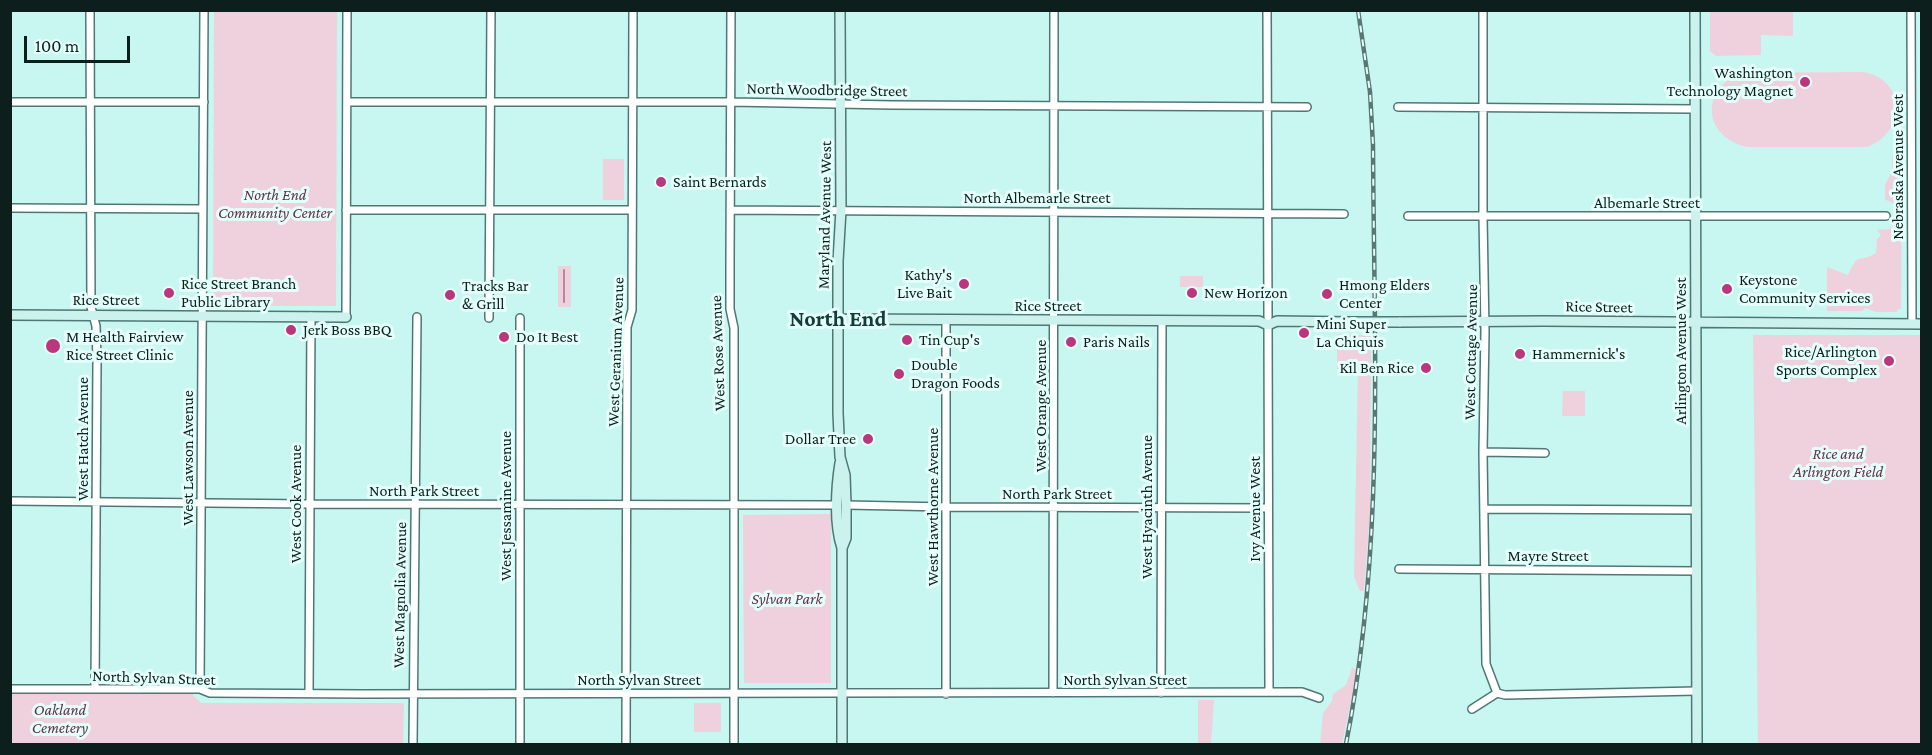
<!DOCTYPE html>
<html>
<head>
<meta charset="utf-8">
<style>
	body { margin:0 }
	#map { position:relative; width:1932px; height:755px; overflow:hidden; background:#c8f6f0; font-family:"Crimson Pro",serif }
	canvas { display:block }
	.frame { position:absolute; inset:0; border:12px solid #0d1f1d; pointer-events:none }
	.scale { position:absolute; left:24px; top:36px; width:106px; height:27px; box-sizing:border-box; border:3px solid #0d1f1d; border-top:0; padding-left:8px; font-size:18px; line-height:21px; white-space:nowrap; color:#0d1f1d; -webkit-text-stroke:4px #e4fffb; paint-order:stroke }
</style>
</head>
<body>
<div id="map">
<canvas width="1932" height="755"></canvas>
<div class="frame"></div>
<div class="scale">100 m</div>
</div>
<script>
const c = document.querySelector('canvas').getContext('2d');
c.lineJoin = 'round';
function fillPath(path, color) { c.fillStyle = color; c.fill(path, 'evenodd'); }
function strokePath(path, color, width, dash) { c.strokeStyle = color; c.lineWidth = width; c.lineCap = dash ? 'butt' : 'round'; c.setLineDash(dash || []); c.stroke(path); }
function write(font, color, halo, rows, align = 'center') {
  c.font = font + ' "Crimson Pro",serif'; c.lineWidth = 6; c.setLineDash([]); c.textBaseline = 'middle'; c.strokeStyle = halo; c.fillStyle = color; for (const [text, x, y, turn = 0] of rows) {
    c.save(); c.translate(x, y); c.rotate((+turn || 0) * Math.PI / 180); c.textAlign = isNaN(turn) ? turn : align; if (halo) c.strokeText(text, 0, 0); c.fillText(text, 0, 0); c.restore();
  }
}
fillPath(new Path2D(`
	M214,11h123l-1,295h-123z
	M1710,11h83v25l-32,-1v20l-45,1 -6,-5z
	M1857,72c4,0 10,0 14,2 37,13 32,60 -4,73h-120c-43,-10 -48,-56 -7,-74z
	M1892,156h10l-1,153h-3l-1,3h-21l-11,-4 -3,3h-35v-44l21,8c11,-25 11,-11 28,-22l1,-14 4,-4 -4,-5c5,-1 10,0 15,-2 16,-7 7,-26 -7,-28v-15l7,-14z
	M603,159h21v41h-21z
	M558,266h13v41h-13z
	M1180,276h23v11h-23z
	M1337,334l34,2 -1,176 -6,79h-4l-6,-14 4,-208h-21z
	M1753,335h168v409h-163z
	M1563,391h22v25h-23z
	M831,514v169h-87l-1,-168z
	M1352,668l4,1v8l-14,67h-22l3,-31 9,-12 1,-7 13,-9z
	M191,693l10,10h203l-1,41h-392v-50z
	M1198,700h16l-3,44h-13z
	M694,703h27v29h-27z`), '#efd1dd');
strokePath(new Path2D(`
	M564,270v32`), '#b2899a', 2);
const street = new Path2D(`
	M90,10l1,297 5,19 1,34 -2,329
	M731,10l-1,253v46l4,19v416
	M1267,10l1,307
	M1483,10v206l2,115 -2,121 3,212 11,29
	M1911,10l1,314
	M10,102h194
	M347,102h384l161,3 415,2
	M1398,107l297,2
	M10,208l193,1
	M346,210h285
	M730,210l614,4
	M1408,216h478
	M346,317l1,-307
	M489,318l2,-308
	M946,320v374
	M1268,325l1,367
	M1483,452l62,1
	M10,501l299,3 528,1
	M846,505l101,2 321,1
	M1484,509l213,1
	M1399,569l298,2
	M10,689h190l10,4 153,1 939,-2 17,6
	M200,689l4,-679
	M309,693l2,-377
	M1053,693l1,-683
	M1161,693l1,-372
	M1472,709l25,-16 8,2 192,-4
	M413,744l4,-427
	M520,744v-426
	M626,744l1,-417 5,-17 1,-300`);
const secondary = new Path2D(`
	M840,10l1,200 -3,51v152l2,44 5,18 1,30v33l-4,10
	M1695,10l2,734
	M10,315l336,2
	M838,319l421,2 9,4 9,-4 75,1
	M1399,322l145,-1 378,3
	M840,463c-4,25 -6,61 2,85v196`);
strokePath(street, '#4e7873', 10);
strokePath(secondary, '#4e7873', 12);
strokePath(street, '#fff', 7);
strokePath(secondary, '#ccf2ee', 9);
const rail = new Path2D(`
	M1346,744c39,-197 28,-399 27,-599l-3,-53 -12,-82`);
strokePath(rail, '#597773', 4.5);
strokePath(rail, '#e4fffb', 2, [7]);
const secondaryBridge = new Path2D(`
	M1352,322h47`);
strokePath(secondaryBridge, '#4e7873', 12, []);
strokePath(secondaryBridge, '#ccf2ee', 9);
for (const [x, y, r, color] of [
	[1805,82,6,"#ba367d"],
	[661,182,6,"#ba367d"],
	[964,284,6,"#ba367d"],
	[1727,289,6,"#ba367d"],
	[169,293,6,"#ba367d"],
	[1192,293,6,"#ba367d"],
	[1327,294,6,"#ba367d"],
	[450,295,6,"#ba367d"],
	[291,330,6,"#ba367d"],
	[1304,333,6,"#ba367d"],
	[504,337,6,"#ba367d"],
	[907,340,6,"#ba367d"],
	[1071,342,6,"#ba367d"],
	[53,346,8,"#ba367d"],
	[1520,354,6,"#ba367d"],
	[1889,361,6,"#ba367d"],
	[1426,368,6,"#ba367d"],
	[899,374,6,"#ba367d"],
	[868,439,6,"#ba367d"]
]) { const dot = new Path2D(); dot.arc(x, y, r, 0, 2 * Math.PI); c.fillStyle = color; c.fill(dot); strokePath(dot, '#e4fffb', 2); }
write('16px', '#0d1f1d', '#e4fffb', [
	["Washington",1793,73,"right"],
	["Technology Magnet",1793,91,"right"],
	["Saint Bernards",673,182],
	["Kathy's",952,275,"right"],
	["Live Bait",952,293,"right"],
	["Keystone",1739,280],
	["Community Services",1739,298],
	["Rice Street Branch",181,284],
	["Public Library",181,302],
	["Hmong Elders",1339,285],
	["Center",1339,303],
	["Tracks Bar",462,286],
	["& Grill",462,304],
	["New Horizon",1204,293],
	["Mini Super",1316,324],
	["La Chiquis",1316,342],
	["Jerk Boss BBQ",303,330],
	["M Health Fairview",66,337],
	["Rice Street Clinic",66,355],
	["Do It Best",516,337],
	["Tin Cup's",919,340],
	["Paris Nails",1083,342],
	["Rice/Arlington",1877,352,"right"],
	["Sports Complex",1877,370,"right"],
	["Hammernick's",1532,354],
	["Double",911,365],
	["Dragon Foods",911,383],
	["Kil Ben Rice",1414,368,"right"],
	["Dollar Tree",856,439,"right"]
], 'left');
write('16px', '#0d1f1d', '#e4fffb', [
	["North Woodbridge Street",827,90,1],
	["Nebraska Avenue West",1898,167,-90],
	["North Albemarle Street",1037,198],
	["Albemarle Street",1647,203],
	["Maryland Avenue West",825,215,-89],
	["Rice Street",106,300],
	["Rice Street",1048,306],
	["Rice Street",1599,307,1],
	["Arlington Avenue West",1681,351,-90],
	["West Geranium Avenue",616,352,-88],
	["West Cottage Avenue",1471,352,-89],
	["West Rose Avenue",718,353,-92],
	["West Orange Avenue",1041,406,-90],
	["West Hatch Avenue",83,439,-90],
	["West Lawson Avenue",188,458,-90],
	["North Park Street",424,491],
	["North Park Street",1057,494],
	["West Cook Avenue",296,504,-90],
	["West Jessamine Avenue",506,506,-90],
	["West Hawthorne Avenue",933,507,-90],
	["West Hyacinth Avenue",1147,507,-90],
	["Ivy Avenue West",1255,509,-90],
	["Mayre Street",1548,556],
	["West Magnolia Avenue",400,595,-89],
	["North Sylvan Street",154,678,2],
	["North Sylvan Street",639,680],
	["North Sylvan Street",1125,680]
]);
write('italic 16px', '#652f49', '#e4fffb', [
	["North End",275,195],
	["Community Center",275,213],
	["Rice and",1838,454],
	["Arlington Field",1838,472],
	["Sylvan Park",787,599],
	["Oakland",60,710],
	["Cemetery",60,728]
]);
write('bold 22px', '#133d3a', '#e4fffb', [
	["North End",838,319]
]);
</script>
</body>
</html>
